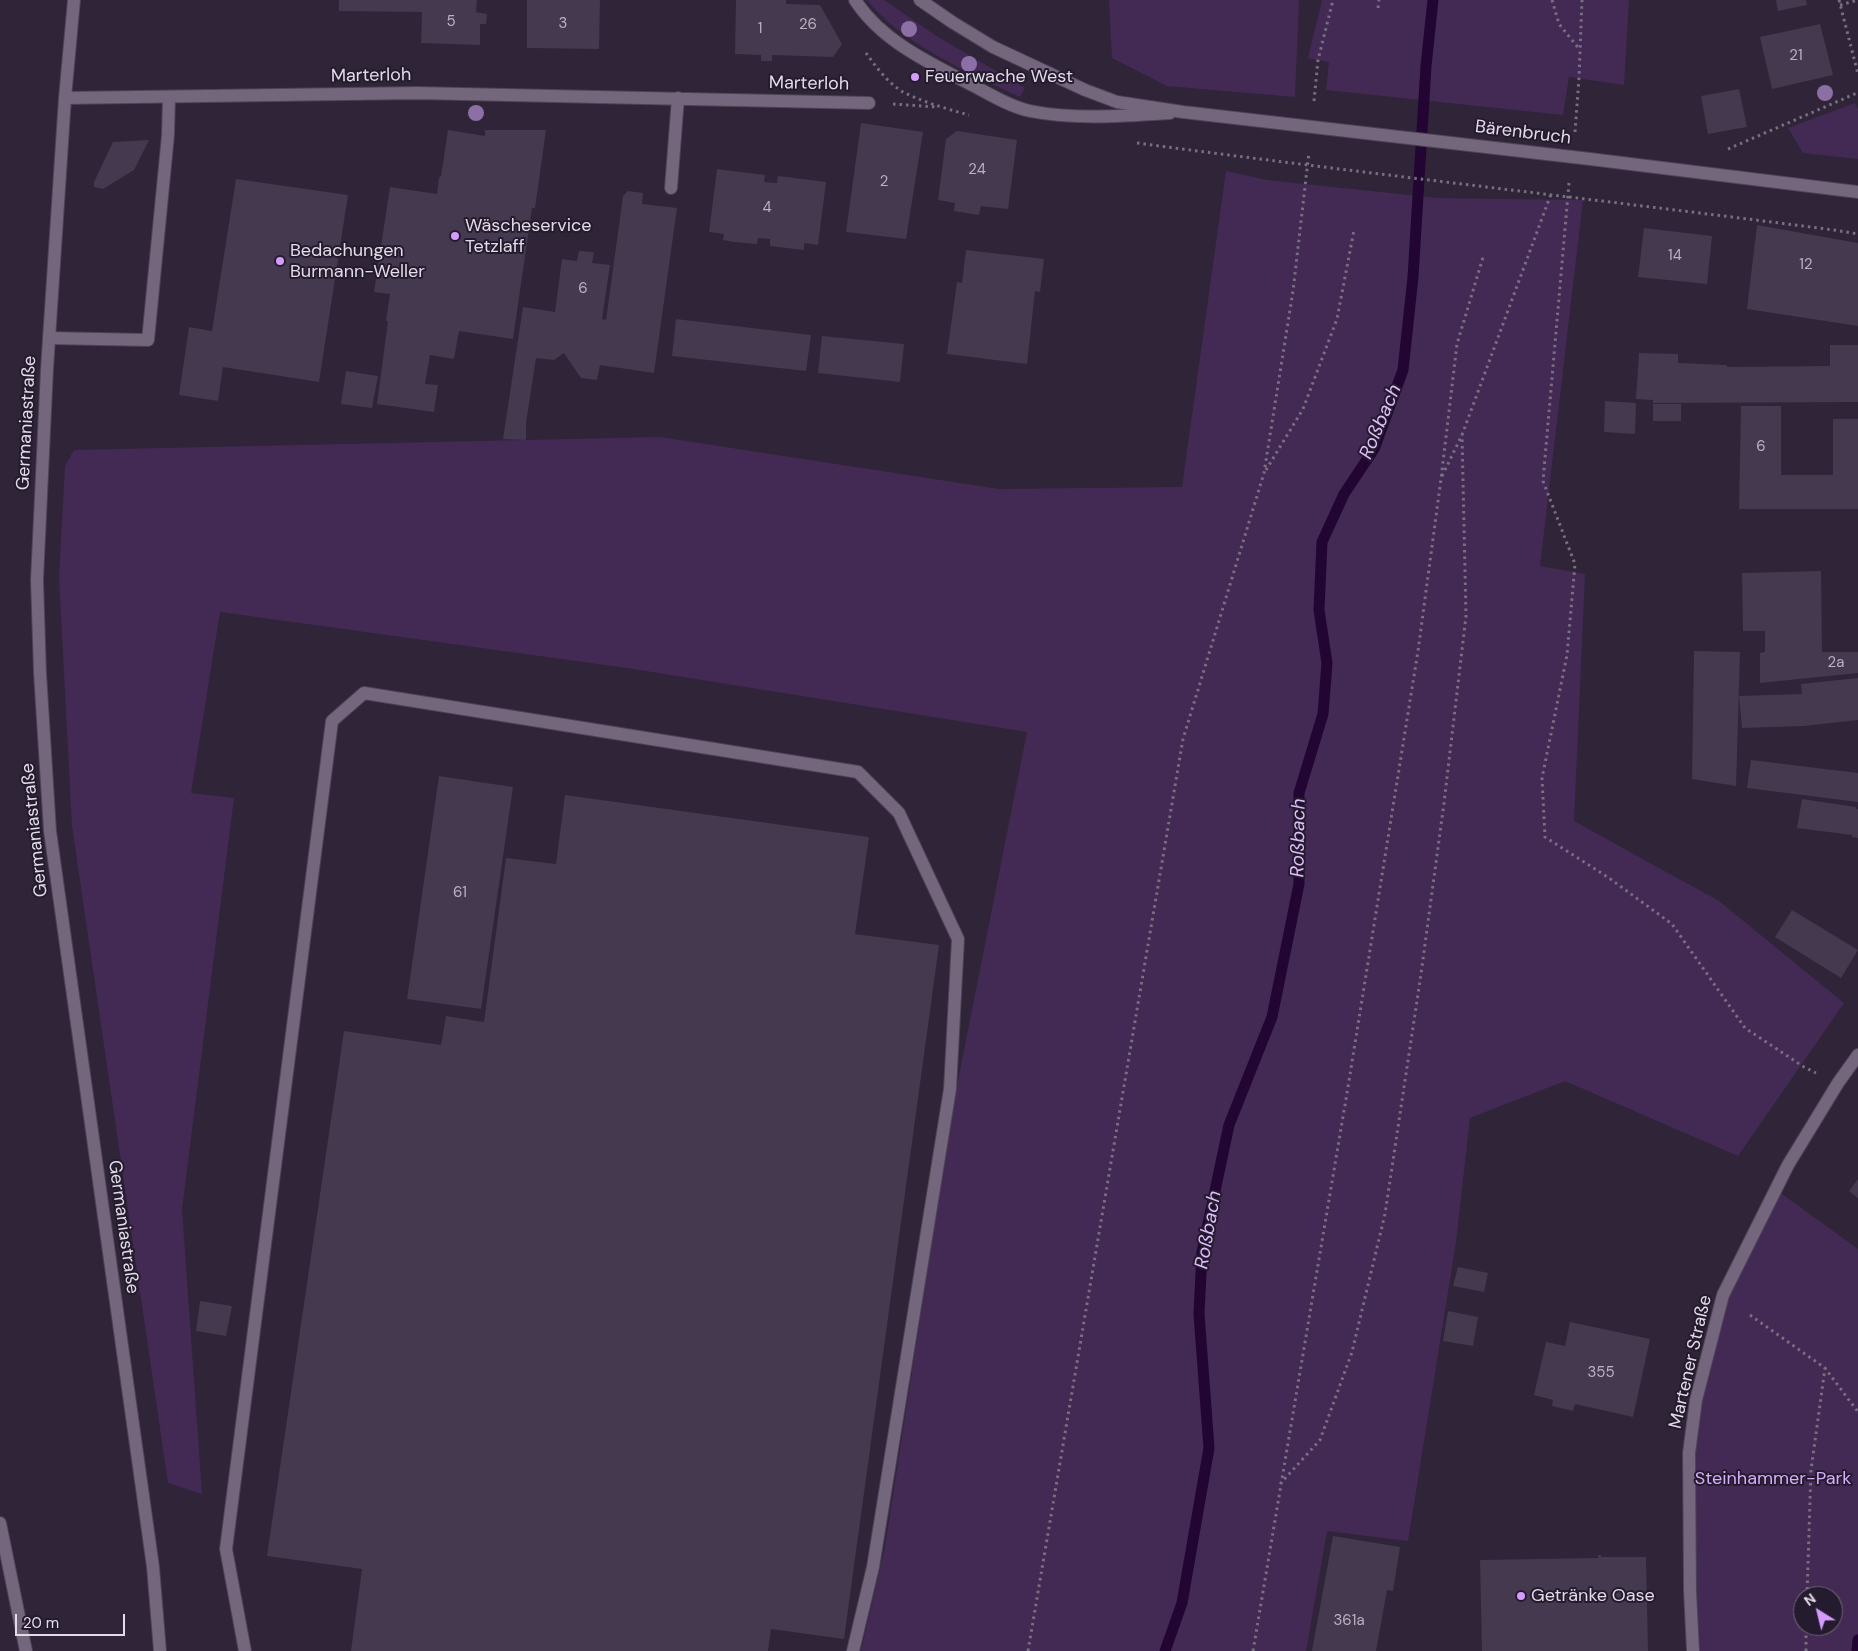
<!DOCTYPE html>
<html>
<head>
<meta charset="utf-8">
<style>
	body { margin:0 }
	#map { position:relative; width:1858px; height:1651px; overflow:hidden; background:#2f2438; font-family:"DM Sans",sans-serif }
	canvas { display:block }
	.north { position:absolute; left:1793px; top:1586px; width:50px; height:50px; box-sizing:border-box; background:#251b2e; border:1px solid #716878; border-radius:50%; rotate:324deg; font-size:14px; font-weight:700; line-height:20px; text-align:center; color:#e2dbe8 }
	.north::after { content:''; display:block; margin:auto; width:18px; height:22px; background:#d39cfc; clip-path:polygon(50% 0,100% 100%,50% 72%,0 100%) }
	.scale { position:absolute; left:15px; top:1614px; width:110px; height:22px; box-sizing:border-box; border:2px solid #e2dbe8; border-top:0; padding-left:6px; font-size:15px; line-height:18px; white-space:nowrap; color:#e2dbe8; -webkit-text-stroke:4px #251b2e; paint-order:stroke }
</style>
</head>
<body>
<div id="map">
<canvas width="1858" height="1651"></canvas>
<div class="north">N</div>
<div class="scale">20 m</div>
</div>
<script>
const c = document.querySelector('canvas').getContext('2d');
c.lineJoin = 'round';
function fillPath(path, color) { c.fillStyle = color; c.fill(path, 'evenodd'); }
function strokePath(path, color, width, dash) { c.strokeStyle = color; c.lineWidth = width; c.lineCap = dash ? 'butt' : 'round'; c.setLineDash(dash || []); c.stroke(path); }
function write(font, color, halo, rows, align = 'center') {
  c.font = font + ' "DM Sans",sans-serif'; c.lineWidth = 4; c.setLineDash([]); c.textBaseline = 'middle'; c.strokeStyle = halo; c.fillStyle = color; for (const [text, x, y, turn = 0] of rows) {
    c.save(); c.translate(x, y); c.rotate((+turn || 0) * Math.PI / 180); c.textAlign = isNaN(turn) ? turn : align; if (halo) c.strokeText(text, 0, 0); c.fillText(text, 0, 0); c.restore();
  }
}
fillPath(new Path2D(`
	M867,0h17l54,37 87,51 -5,9c-46,-21 -122,-56 -153,-97z
	M1109,0h190l-4,97 -128,-11 -55,-28z
	M1322,0h307l-5,85 -55,-8 -6,38 -237,-25 3,-28 -21,-4z
	M1855,103l3,7v49l-55,-6 -15,-25z
	M1226,171l41,9 170,18 146,2 -43,366 45,8 -11,247 145,80 125,102 -106,153 -173,-75 -95,37 -14,124 -48,299 -81,-10 -21,120h-445l24,-104 67,-436 75,-379 -400,-64 -407,-56 -29,181 43,5 -52,411 20,285 -34,-11 -96,-657 -13,-249 6,-111 9,-16 586,-13 339,52 183,-2z
	M1775,1189l83,60v402h-165l-4,-198 34,-158zM1803,1596h30v30h-30z`), '#432a55');
strokePath(new Path2D(`
	M1165,1651l17,-48 27,-155 -10,-134 3,-62 27,-127 43,-108 27,-133v-91l24,-79 4,-51 -8,-53 3,-68 22,-48 30,-45 29,-79 10,-93 13,-211 7,-66
	M1857,1651l1,-11`), '#220533', 11);
fillPath(new Path2D(`
	M339,0h138l-1,12 11,2 -1,10h-6v21l-59,-2 1,-31 -83,-1z
	M527,0h73l-1,49 -72,-1z
	M736,0h50v4l34,1 22,39 -9,13 -61,-2v6h-11v-6l-26,-1z
	M1776,0h30l1,5 -29,6z
	M1820,24l13,51 -61,14 -12,-52z
	M1739,89l8,38 -39,7 -7,-38z
	M861,123l62,9 -17,107 -60,-7z
	M448,130l37,6v-6h61l-11,78h-3l-19,131 -54,-8 -5,28 -24,-4 -5,29 13,1 -4,27 -57,-8 11,-83h-2l4,-27 -16,-2 16,-105 47,7 2,-16 2,-2z
	M957,131l60,9 -9,69 -27,-3 -2,9 -25,-4 1,-8 -17,-3 8,-61z
	M149,140l-15,30 -31,19 -9,-2v-5l19,-40z
	M717,169l48,6 -1,7 13,1 1,-7 48,6 -8,63 -14,-2v7l-34,-4v-7l-12,-1 -1,6 -24,-2 -10,-2 1,-6 -15,-2z
	M236,179l112,16 -29,187 -96,-15 -5,34 -39,-6 10,-68 23,4z
	M628,191l15,2 -1,11 35,4 -23,165 -54,-8 -3,15 -16,-2 -17,-25 -10,7 -18,-2 -10,65v17l-23,-1 20,-132 32,5 7,-53 15,2 2,-10 15,1 -2,11 18,2 -8,54 4,1 17,-124z
	M1757,225l101,18v83l-111,-17z
	M1644,228l68,8 -5,48 -69,-7z
	M966,250l78,9 -4,33 -5,-1 -8,73 -80,-10 10,-72 5,1z
	M676,319l135,16 -5,36 -134,-15z
	M822,336l82,8 -4,38 -82,-9z
	M1830,345h28v57l-205,1v-3l-17,-1 3,-46 39,1v9l49,2v2l103,-1z
	M346,371l32,5 -6,32 -31,-4z
	M1605,401l31,2 -1,31 -31,-2z
	M1653,404h28v17h-28z
	M1741,406h40v69h52v-56h25v90h-119z
	M1821,571l1,81h36v21l-98,10v-30l5,-1v-21h-22l-1,-58z
	M1694,651l46,1 -4,134 -44,-7z
	M1858,678v42l-54,6 -62,2 -3,-32 63,-2 -1,-10z
	M1751,760l107,13v29l-111,-14z
	M439,776l74,11 -32,222 -74,-10z
	M565,795l304,42 -14,97 84,11 -95,694 -73,-10 -3,22h-417l11,-82 -95,-13 77,-525 97,14 5,-29 38,6 22,-164 50,6z
	M1802,799l54,8v2h2v29l-6,-1v-2l-55,-7z
	M1792,910l66,40 -17,28 -66,-41z
	M1858,1179v19l-9,-7z
	M1458,1267l30,6 -4,19 -31,-6z
	M200,1301l32,5 -6,30 -30,-5z
	M1448,1311l30,6 -5,29 -30,-5z
	M1570,1322l80,17 -17,78 -58,-13 -2,7 -21,-5 1,-6 -19,-5 12,-53 19,4z
	M1333,1536l67,11 -7,44 -6,-1 -11,61h-64z
	M1598,1555h3v2h45l2,94h-166l-2,-91 118,-2z`), '#44394e');
const service = new Path2D(`
	M855,0c27,42 77,64 119,86 17,9 37,21 56,25 44,9 96,5 140,2
	M49,338l99,2 20,-205 1,-38
	M0,1523l26,128
	M245,1651l-19,-102 106,-828 32,-28 494,79 41,41 59,126 -8,150 -77,478 -20,84`);
const minor = new Path2D(`
	M74,0l-9,98 -18,271 -10,211 3,93 10,158 103,736 7,84
	M65,98l352,-5 452,10
	M671,188l7,-90`);
const tertiary = new Path2D(`
	M1693,1651l-3,-60 -1,-138 7,-53 27,-105 65,-130 50,-82 20,-28`);
const secondary = new Path2D(`
	M920,0l32,22 41,25 92,43 32,12 66,10 407,47 268,33`);
strokePath(service, '#4c4353', 14);
strokePath(minor, '#4c4353', 14);
strokePath(tertiary, '#4c4353', 14);
strokePath(secondary, '#4c4353', 14);
strokePath(new Path2D(`
	M1552,0l7,24 21,26
	M1839,0l19,74
	M1840,5l18,-5
	M1378,8l1,-8
	M866,53c10,14 22,30 37,39 20,10 44,17 66,23
	M1314,101l4,-41 15,-60
	M893,104l44,3
	M1575,132l4,-54 3,-78
	M1137,143c232,31 465,57 697,87l24,4
	M1728,149l129,-56 1,1
	M1569,183l-26,298 32,83 -8,91 -25,123 3,59 64,41 63,46 73,104 59,39 12,6
	M1266,470l37,-61 34,-90 17,-89
	M1442,476l20,-41 89,-241
	M1750,1315l75,53 33,44
	M1280,1484l40,-44 32,-88 33,-138 36,-240 23,-171 22,-187 -4,-181
	M1807,1596l4,-126 14,-102
	M1028,1651l155,-912 81,-266 29,-182 16,-139
	M1253,1651l95,-564 70,-436 23,-172 16,-135 27,-90
	M1806,1651v-25`), '#796f80', 3, [2.5, 4]);
strokePath(service, '#73667d', 12);
strokePath(minor, '#73667d', 12);
strokePath(tertiary, '#73667d', 12);
strokePath(secondary, '#73667d', 12);
c.fillStyle = '#8c6fa4';
for (const [x, y] of [
	[909,29],
	[969,64],
	[1825,93],
	[476,113]
]) { c.beginPath(); c.arc(x, y, 8, 0, 2 * Math.PI); c.fill(); }
for (const [x, y, r, color] of [
	[915,77,5,"#d39cfc"],
	[455,236,5,"#d39cfc"],
	[280,261,5,"#d39cfc"],
	[1521,1596,5,"#d39cfc"]
]) { const dot = new Path2D(); dot.arc(x, y, r, 0, 2 * Math.PI); c.fillStyle = color; c.fill(dot); strokePath(dot, '#251b2e', 2); }
write('15px', '#bab2c2', null, [
	["5",451,22],
	["3",563,24],
	["26",808,25],
	["1",760,29],
	["21",1796,56],
	["24",977,170],
	["2",884,182],
	["4",767,208],
	["14",1675,256],
	["12",1806,265],
	["6",583,289],
	["6",1761,447],
	["2a",1836,663],
	["61",460,893],
	["355",1601,1373],
	["361a",1349,1621]
]);
write('18px', '#e2dbe8', '#251b2e', [
	["Marterloh",371,76,-1],
	["Marterloh",809,84,1],
	["Bärenbruch",1523,133,7],
	["Germaniastraße",27,423,-87],
	["Germaniastraße",35,830,-96],
	["Germaniastraße",123,1227,82],
	["Martener Straße",1691,1362,-77]
]);
write('18px', '#e2dbe8', '#251b2e', [
	["Feuerwache West",925,77],
	["Wäscheservice",465,226],
	["Tetzlaff",465,247],
	["Bedachungen",290,251],
	["Burmann-Weller",290,272],
	["Getränke Oase",1531,1596]
], 'left');
write('18px', '#d9adfc', '#251b2e', [
	["Steinhammer-Park",1773,1479]
]);
write('italic 19px', '#e0bdfc', '#251b2e', [
	["Roßbach",1381,422,-67],
	["Roßbach",1299,838,-89],
	["Roßbach",1209,1230,-80]
]);
</script>
</body>
</html>
